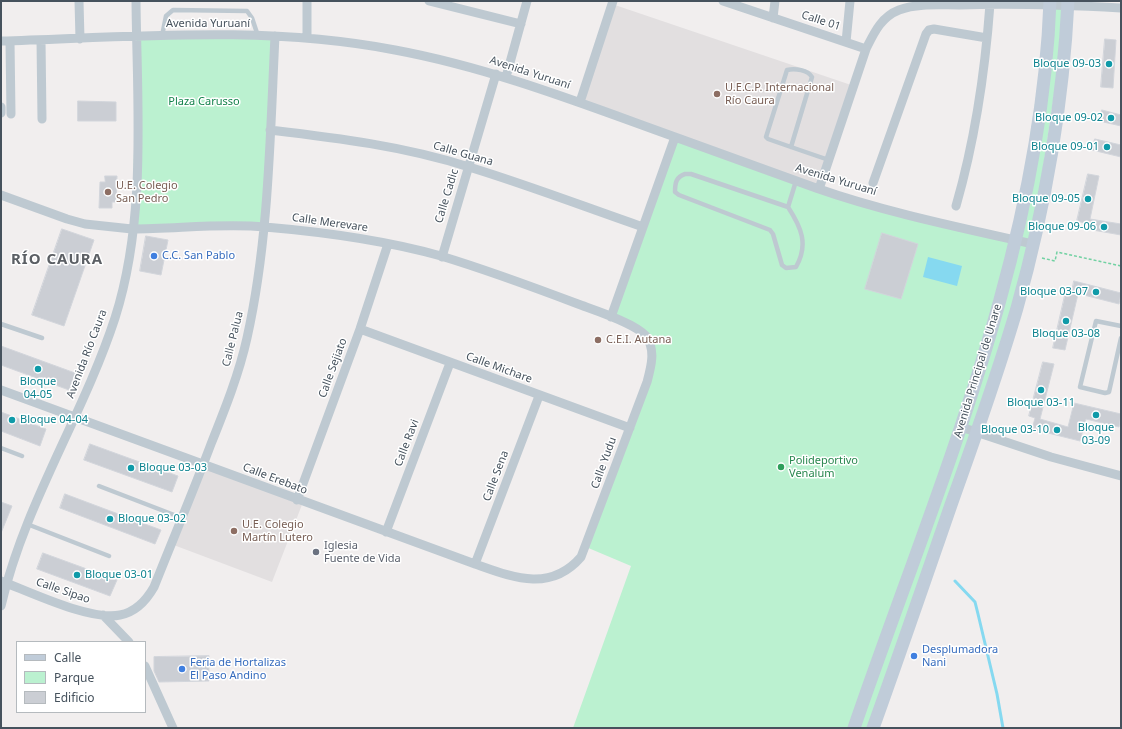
<!DOCTYPE html>
<html>
<head>
<meta charset="utf-8">
<style>
	body { margin:0 }
	#map { position:relative; width:1122px; height:729px; overflow:hidden; background:#f1eeee; font-family:"Noto Sans",sans-serif }
	canvas { display:block }
	.frame { position:absolute; inset:0; border:2px solid #46525d; pointer-events:none }
	.legend { position:absolute; left:16px; top:641px; width:130px; height:72px; box-sizing:border-box; background:#fff; border:1px solid #b5babe; margin:0; padding:5px 7px; list-style:none; font-size:12px; color:#46525d }
	.legend li { display:flex; align-items:center; gap:8px; height:20px }
	.legend b { width:20px; border:1px solid #b5babe }
</style>
</head>
<body>
<div id="map">
<canvas width="1122" height="729"></canvas>
<div class="frame"></div>
<ul class="legend">
<li><b style="height:5px;background:#c0ccd9"></b>Calle</li>
<li><b style="height:11px;background:#bbf1d0"></b>Parque</li>
<li><b style="height:11px;background:#cbced4"></b>Edificio</li>
</ul>
</div>
<script>
const c = document.querySelector('canvas').getContext('2d');
c.lineJoin = 'round';
function fillPath(path, color) { c.fillStyle = color; c.fill(path, 'evenodd'); }
function strokePath(path, color, width, dash) { c.strokeStyle = color; c.lineWidth = width; c.lineCap = dash ? 'butt' : 'round'; c.setLineDash(dash || []); c.stroke(path); }
function write(font, color, halo, rows, align = 'center') {
  c.font = font + ' "Noto Sans",sans-serif'; c.lineWidth = 3; c.setLineDash([]); c.textBaseline = 'middle'; c.strokeStyle = halo; c.fillStyle = color; for (const [text, x, y, turn = 0] of rows) {
    c.save(); c.translate(x, y); c.rotate((+turn || 0) * Math.PI / 180); c.textAlign = isNaN(turn) ? turn : align; if (halo) c.strokeText(text, 0, 0); c.fillText(text, 0, 0); c.restore();
  }
}
fillPath(new Path2D(`
	M612,4l242,82 -35,103 -239,-87z
	M203,465l100,37 -31,80 -101,-38z`), '#e2dfe0');
fillPath(new Path2D(`
	M1050,1h18l-38,254 -157,473h-300l58,-162 -45,-19 61,-165 3,-40 -39,-25 64,-180 144,52 196,51z
	M275,36l-12,191 -131,2 5,-192z`), '#bbf1d0');
fillPath(new Path2D(`
	M928,257l34,9 -5,20 -34,-9z`), '#86d9f0');
strokePath(new Path2D(`
	M955,581l20,21 3,12 19,80 6,34`), '#86d9f0', 3);
const building = new Path2D(`
	M1105,39l11,1 -3,48 -12,-1z
	M78,101l38,1v19h-38z
	M1102,110l19,5v11l-22,-5z
	M1095,139l26,6v12l-29,-7z
	M1088,174l11,2 -9,43 31,5v11l-34,-6 1,-5 -11,-3z
	M105,176h12l-1,26h-4v6h-13l1,-26h5z
	M62,229l32,11 -30,86 -32,-11z
	M882,233l36,11 -17,55 -36,-10z
	M146,236l22,4 -7,35 -21,-4z
	M1074,281l47,12 -2,11 -47,-12z
	M1066,291l12,3 -13,56 -12,-2z
	M1,346l74,27 -6,17 -68,-25z
	M1043,362l11,2 -14,55 28,8 6,-24 47,11 -2,13 -33,-8 -6,22 -48,-12 3,-11 -6,-2z
	M1,412l45,17 -6,17 -39,-15z
	M90,444l88,32 -6,16 -88,-32z
	M65,494l96,36 -6,14 -95,-36z
	M1,502l11,4 -11,27z
	M43,553l74,27 -7,16 -73,-27z
	M209,656v25l-50,1 -5,-11v-14z`);
fillPath(building, '#cbced4');
strokePath(building, '#d2d5db', 1);
strokePath(new Path2D(`
	M1042,258l13,3 2,-9 64,14`), '#71d1a2', 1.5, [3, 2]);
strokePath(new Path2D(`
	M162,36l4,-20 7,-6 74,1 5,7 6,18
	M791,147l21,-70c-4,-7 -17,-9 -25,-7l-21,67 2,2c20,7 40,14 61,21
	M685,174h6l97,33c13,20 21,37 8,60l-10,1 -4,-3 -9,-31 -3,-4 -91,-35 -4,-3c0,-9 1,-15 10,-18z
	M788,207l8,-26
	M1,324l41,14
	M1121,326l-25,-5 -16,66 25,6 4,-1 12,-54
	M1,448l21,8
	M99,486l83,32
	M27,524l82,32`), '#bec9d1', 4.5);
strokePath(new Path2D(`
	M79,1l1,38
	M429,1l92,23
	M723,1l143,48
	M773,18l2,-17
	M307,38v-37
	M41,40l1,79
	M1,41c131,-4 265,-16 394,9 97,18 188,54 280,87 47,17 94,34 141,51 68,24 146,40 217,56
	M10,41l1,73
	M846,42l4,-41
	M506,77l21,-76
	M580,102l33,-101
	M1,107v6
	M270,130c67,8 134,16 199,37 59,18 116,40 174,60
	M873,183l53,-149 3,-4 5,-1 53,9
	M819,189l47,-140c8,-16 15,-32 33,-39 18,-7 41,-5 60,-5 54,-2 108,0 162,3
	M1,195l66,24 18,5 47,5c44,0 90,-6 133,-2 59,5 119,13 176,29 46,14 92,31 137,48 16,6 57,19 68,32 10,14 5,31 1,46l-66,175c-31,36 -69,20 -106,7l-474,-174
	M956,206c19,-66 29,-133 34,-202
	M442,257l54,-183
	M611,317l64,-180
	M360,329l270,99
	M961,427l90,30 70,19
	M297,500l63,-171 28,-85
	M386,532l64,-169
	M475,564l64,-168
	M1,581c29,11 89,40 119,34 16,-3 26,-14 34,-28 19,-48 39,-95 57,-143 14,-35 28,-70 36,-106 22,-98 23,-202 28,-302
	M1,606c23,-101 82,-190 114,-288 32,-100 22,-213 21,-317
	M103,615l26,27
	M145,666l28,62`), '#bec9d1', 9);
strokePath(new Path2D(`
	M854,728c81,-236 187,-474 196,-727
	M873,728c27,-75 53,-151 79,-226 23,-64 46,-129 65,-194 28,-100 46,-203 51,-307`), '#c0ccd9', 13);
for (const [x, y, r, color] of [
	[1109,64,4,"#0f9aa8"],
	[717,94,4,"#8d6e63"],
	[1111,118,4,"#0f9aa8"],
	[1107,147,4,"#0f9aa8"],
	[108,192,4,"#8d6e63"],
	[1088,199,4,"#0f9aa8"],
	[1104,227,4,"#0f9aa8"],
	[154,256,4,"#3f7fe0"],
	[1096,292,4,"#0f9aa8"],
	[1066,321,4,"#0f9aa8"],
	[598,340,4,"#8d6e63"],
	[38,369,4,"#0f9aa8"],
	[1041,390,4,"#0f9aa8"],
	[1096,415,4,"#0f9aa8"],
	[12,420,4,"#0f9aa8"],
	[1057,430,4,"#0f9aa8"],
	[781,467,4,"#2e9e5b"],
	[131,468,4,"#0f9aa8"],
	[110,519,4,"#0f9aa8"],
	[234,531,4,"#8d6e63"],
	[316,552,4,"#6b7280"],
	[77,575,4,"#0f9aa8"],
	[914,656,4,"#3f7fe0"],
	[182,669,4,"#3f7fe0"]
]) { const dot = new Path2D(); dot.arc(x, y, r, 0, 2 * Math.PI); c.fillStyle = color; c.fill(dot); strokePath(dot, '#fff', 1.5); }
write('11px', '#46525d', '#fff', [
	["Calle 01",821,21,18],
	["Avenida Yuruaní",208,24],
	["Avenida Yuruaní",530,73,18],
	["Calle Guana",463,154,16],
	["Avenida Yuruaní",836,180,17],
	["Calle Cadic",447,196,-73],
	["Calle Merevare",330,223,8],
	["Calle Palua",233,339,-76],
	["Avenida Río Caura",87,354,-69],
	["Calle Sejiato",333,368,-70],
	["Calle Michare",499,368,20],
	["Avenida Principal de Unare",978,371,-73],
	["Calle Ravi",407,443,-69],
	["Calle Yudu",604,463,-70],
	["Calle Sena",496,476,-69],
	["Calle Erebato",275,479,21],
	["Calle Sipao",63,591,19]
]);
write('11px', '#0d838f', '#fff', [
	["Bloque 09-03",1101,64],
	["Bloque 09-02",1103,118],
	["Bloque 09-01",1099,147],
	["Bloque 09-05",1080,199],
	["Bloque 09-06",1096,227],
	["Bloque 03-07",1088,292],
	["Bloque 03-08",1066,334,"center"],
	["Bloque",38,382,"center"],
	["04-05",38,395,"center"],
	["Bloque 03-11",1041,403,"center"],
	["Bloque 04-04",20,420,"left"],
	["Bloque",1096,428,"center"],
	["03-09",1096,441,"center"],
	["Bloque 03-10",1049,430],
	["Bloque 03-03",139,468,"left"],
	["Bloque 03-02",118,519,"left"],
	["Bloque 03-01",85,575,"left"]
], 'right');
write('11px', '#785e54', '#fff', [
	["U.E.C.P. Internacional",725,88],
	["Río Caura",725,101],
	["U.E. Colegio",116,186],
	["San Pedro",116,199],
	["C.E.I. Autana",606,340],
	["U.E. Colegio",242,525],
	["Martín Lutero",242,538]
], 'left');
write('11px', '#13824b', '#fff', [
	["Plaza Carusso",204,102]
]);
write('11px', '#366cbe', '#fff', [
	["C.C. San Pablo",162,256],
	["Desplumadora",922,650],
	["Nani",922,663],
	["Feria de Hortalizas",190,663],
	["El Paso Andino",190,676]
], 'left');
write('11px', '#27864d', '#fff', [
	["Polideportivo",789,461],
	["Venalum",789,474]
], 'left');
write('11px', '#5b616d', '#fff', [
	["Iglesia",324,546],
	["Fuente de Vida",324,559]
], 'left');
c.letterSpacing = '1px';
write('bold 15px', '#5b5f64', '#fff', [
	["RÍO CAURA",57,260]
]);
c.letterSpacing = '0px';
</script>
</body>
</html>
